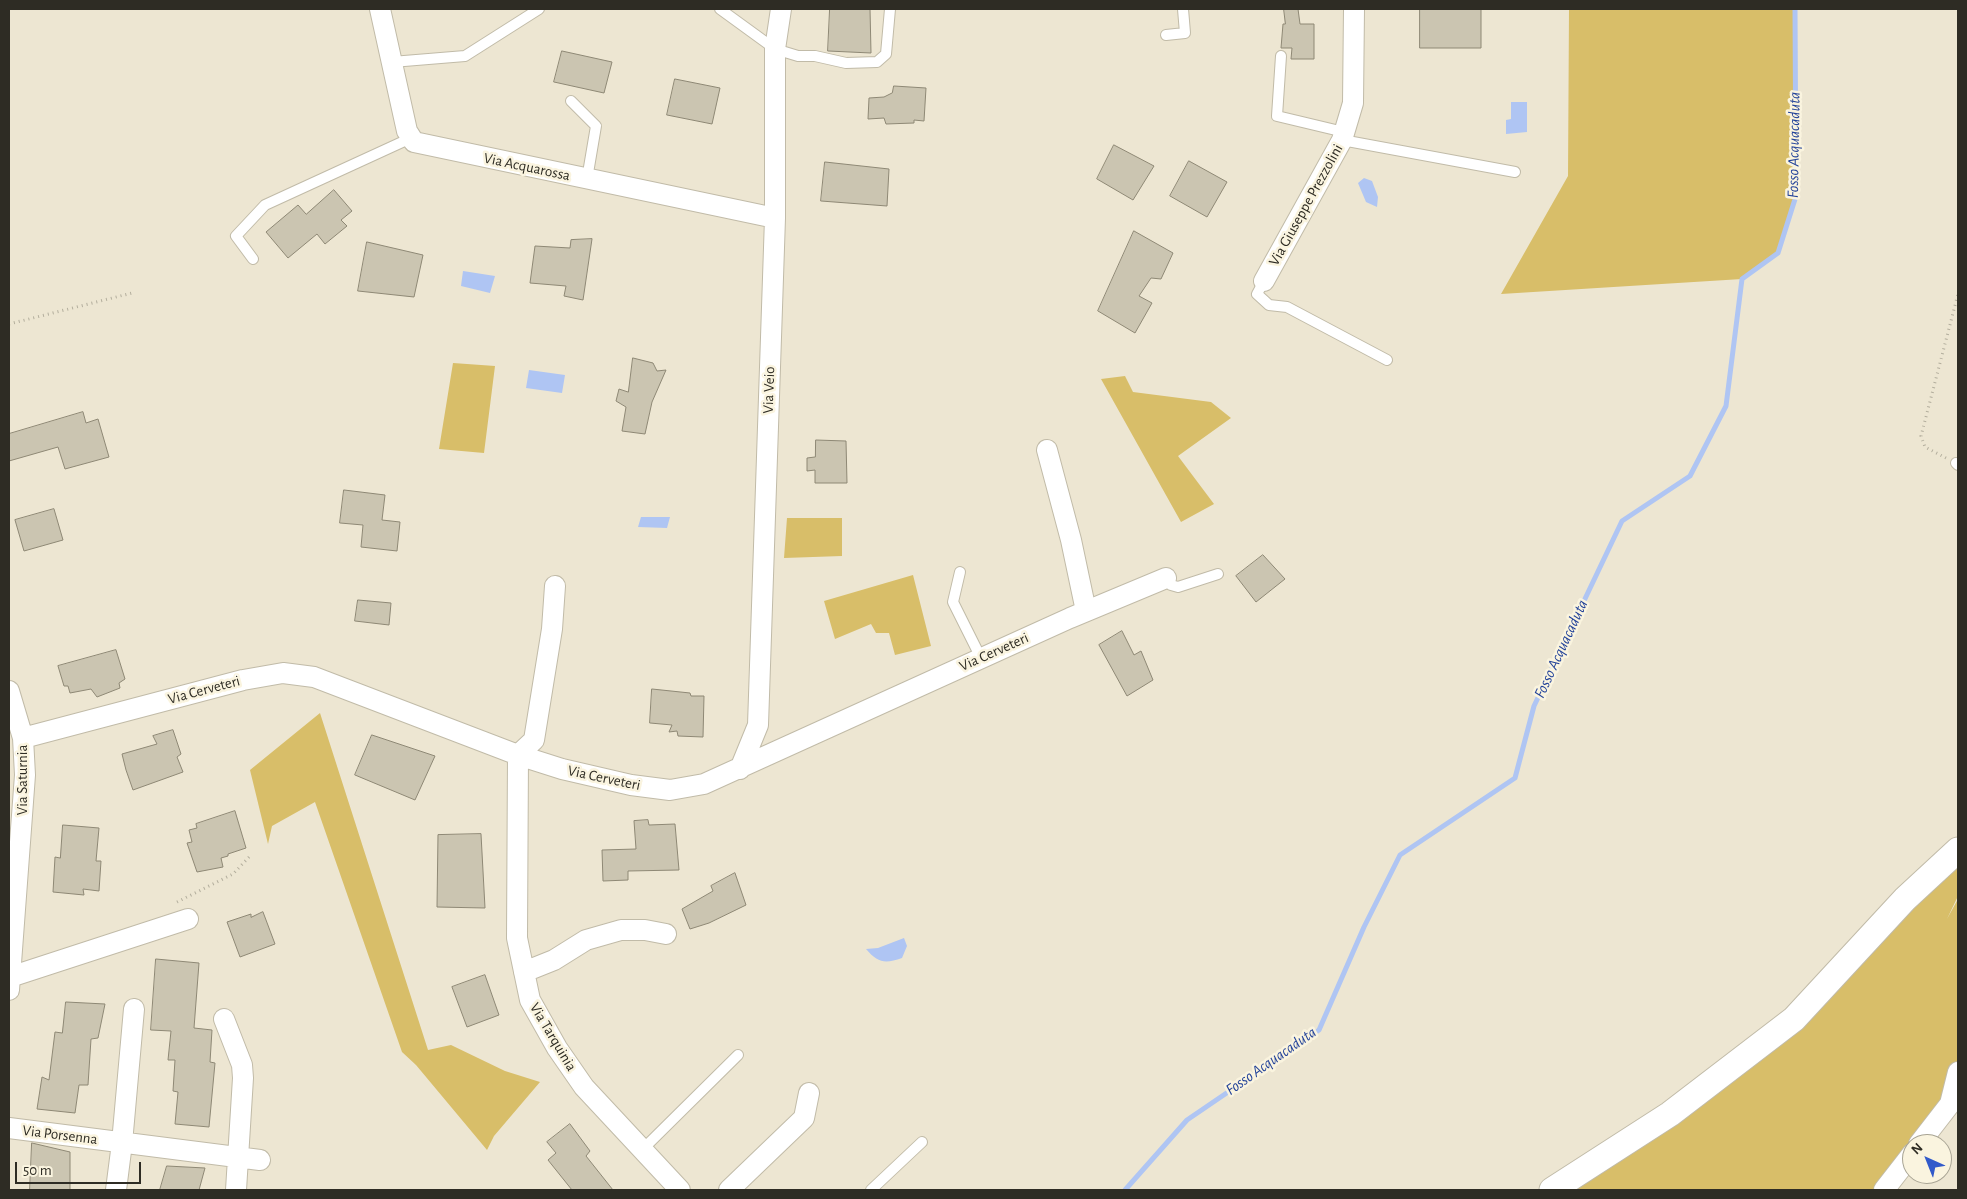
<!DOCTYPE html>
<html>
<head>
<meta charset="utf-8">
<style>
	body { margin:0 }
	#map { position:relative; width:1967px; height:1199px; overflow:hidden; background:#ede6d2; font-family:"Alegreya Sans",sans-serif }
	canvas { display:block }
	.frame { position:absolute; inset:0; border:10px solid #2e2c24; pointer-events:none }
	.north { position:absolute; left:1902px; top:1134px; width:50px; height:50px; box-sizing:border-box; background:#faf4df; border:1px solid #a8a494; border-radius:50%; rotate:316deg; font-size:14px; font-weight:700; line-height:20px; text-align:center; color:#2e2c24 }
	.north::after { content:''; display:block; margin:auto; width:18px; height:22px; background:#325aca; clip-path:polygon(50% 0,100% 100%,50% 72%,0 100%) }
	.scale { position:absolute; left:15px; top:1162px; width:126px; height:22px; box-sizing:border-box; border:2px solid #2e2c24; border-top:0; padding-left:6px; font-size:15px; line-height:18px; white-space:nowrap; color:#2e2c24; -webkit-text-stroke:4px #faf4df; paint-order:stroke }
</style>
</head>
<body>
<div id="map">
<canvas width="1967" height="1199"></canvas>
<div class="frame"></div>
<div class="north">N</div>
<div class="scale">50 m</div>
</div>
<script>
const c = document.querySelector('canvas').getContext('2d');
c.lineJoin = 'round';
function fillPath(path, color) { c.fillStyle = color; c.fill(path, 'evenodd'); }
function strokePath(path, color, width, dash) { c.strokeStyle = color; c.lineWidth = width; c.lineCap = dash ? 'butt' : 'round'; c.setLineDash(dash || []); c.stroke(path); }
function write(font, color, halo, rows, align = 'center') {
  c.font = font + ' "Alegreya Sans",sans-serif'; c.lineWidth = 5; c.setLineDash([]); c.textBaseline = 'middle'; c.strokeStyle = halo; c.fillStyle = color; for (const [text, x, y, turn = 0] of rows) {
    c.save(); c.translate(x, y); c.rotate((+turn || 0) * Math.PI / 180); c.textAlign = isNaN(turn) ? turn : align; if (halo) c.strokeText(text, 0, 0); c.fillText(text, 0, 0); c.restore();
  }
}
fillPath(new Path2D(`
	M1569,9h226l1,187 -18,57 -36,26 -241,15 67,-118z
	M453,363l42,3 -11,87 -45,-4z
	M1125,376l8,16 78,10 20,16 -53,38 36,48 -33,18 -80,-143z
	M787,518h55v38l-58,2z
	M913,575l18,71 -36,9 -6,-22h-13l-5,-9 -36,15 -11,-38z
	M320,713l108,337 23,-5 54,26 35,11 -46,54 -7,14 -71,-85 -14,-13 -87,-250 -43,24 -4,18 -18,-74z
	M1958,850v46l-11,23 11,-20v173l-74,118h-332l242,-171z`), '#d8be69');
fillPath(new Path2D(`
	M1511,102h16v30l-21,2v-14l5,-1z
	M1364,178l8,3 6,16 -1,10 -11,-5 -8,-19z
	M463,271l32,5 -5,17 -29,-7z
	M529,370l36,5 -3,18 -36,-5z
	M641,517h29l-3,11 -29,-1z
	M904,938l3,8 -5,12c-17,6 -24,5 -36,-9l12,-1z`), '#afc5f3');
strokePath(new Path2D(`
	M1125,1190l62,-70 132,-90 45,-103 36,-72 115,-77 19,-72 88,-185 68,-45 36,-70 16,-127 36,-26 18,-57 -1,-187`), '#afc5f3', 5);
const building = new Path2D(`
	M830,9h40l1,44 -43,-2z
	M1284,9h14l2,15h14v35h-23l1,-11h-11l2,-24h2z
	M1420,9h61v39h-61z
	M562,51l50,11 -8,31 -50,-11z
	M675,79l45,9 -8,36 -45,-9z
	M894,86l32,2 -2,33 -10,-1v3l-28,1 -2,-6 -16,1 1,-21 15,-1 8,-4z
	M1114,145l40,21 -21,34 -36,-21z
	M1189,161l38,21 -20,35 -37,-21z
	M825,162l64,7 -2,37 -66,-5z
	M334,190l18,21 -11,9 6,6 -22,18 -8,-10 -29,24 -22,-26 32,-27 8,9z
	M1134,231l39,22 -12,26 -10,-1 -12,18 13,7 -17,30 -37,-22z
	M592,239l-9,61 -19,-4 2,-10 -36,-3 5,-37 35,2 1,-8z
	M367,242l56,13 -9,42 -56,-6z
	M633,358l20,5 4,8 9,-1 -14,32 -7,32 -23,-3 4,-24 -10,-6 3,-12 9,3z
	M83,412l3,11 12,-4 11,38 -44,12 -7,-22 -49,14v-27z
	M816,440l30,1 1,42h-32v-13l-8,1v-13l8,-1z
	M344,490l41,5 -3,25 18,2 -3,29 -36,-4 2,-22 -23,-2z
	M54,509l9,31 -39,11 -9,-31z
	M1263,555l22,24 -29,23 -20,-26z
	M358,600l33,3 -2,22 -34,-4z
	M1122,631l12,24 7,-4 12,29 -26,16 -28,-51z
	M116,650l9,29 -6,4 1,5 -23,9 -6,-8 -21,4 -2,-7h-4l-6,-20z
	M652,689l38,4 1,3h13l-1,41 -25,-1 -1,-5 -8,1 3,-7 -22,-2z
	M173,730l8,24 -4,3 6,15 -50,18 -7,-20 -4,-16 35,-10 -4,-8z
	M372,735l63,21 -20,44 -60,-25z
	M235,811l11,37 -18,6v2l-7,2 2,9 -26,5 -10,-29 5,-1 -3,-12 8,-2 -1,-4z
	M648,820l1,5 26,-1 4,46 -51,1v9l-25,1 -1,-31 34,-1 -2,-28z
	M63,825l36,3 -3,33h5l-2,30 -16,-2 1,6 -31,-3 2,-35 5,1z
	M481,834l4,74 -48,-1 1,-72z
	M735,873l11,32 -37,18 -19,6 -8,-20 31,-18 -2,-5z
	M263,912l12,32 -35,13 -13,-35 24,-8v3z
	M156,959l43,4 -5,65 18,2 -2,32 5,1 -6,64 -34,-3 3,-32 -5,-1 2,-31h-7l3,-29 -20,-1z
	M485,975l14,40 -32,12 -15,-40z
	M66,1002l39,2 -7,34 -7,1 -3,46h-9l-4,28 -38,-4 5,-32 7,3 6,-48 7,1z
	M570,1124l20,27 -4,5 27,34h-41l-24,-30 8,-7 -9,-11z
	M32,1143l38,9v38h-40z
	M167,1166l38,2 -6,22h-39z`);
fillPath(building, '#cbc5b1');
strokePath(building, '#8e8875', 1);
const service = new Path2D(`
	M720,9l55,40 23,7h17l31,7 31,-1 9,-8 4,-45
	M1166,35l19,-2 -2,-24
	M1281,56l-4,60 67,16
	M392,62l73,-6 74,-47
	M571,101l25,25 -9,53
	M1342,140l173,32
	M253,259l-17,-23 29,-31 146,-67
	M1264,281l-7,13 12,11 18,2 100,53
	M1956,463l2,2
	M960,572l-7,30 28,56
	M1166,578l5,7 7,2 40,-13
	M642,1150l96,-95
	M871,1190l51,-48`);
const minor = new Path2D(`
	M380,9l27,122 7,11 361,76
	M1264,281l78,-141 11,-37 1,-94
	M1047,450l24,90 15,71
	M555,586l-3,43 -18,111 -16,15 -1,183 13,62 27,48 27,39 96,103
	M9,691l14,47 2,37 -16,215
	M23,738l220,-58 40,-7 31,4 204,78 44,14 69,16 39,5 34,-6 366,-166 96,-40
	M740,769l18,-44 17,-507v-169l6,-40
	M524,972l30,-12 32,-20 35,-10h24l21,4
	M10,977l178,-58
	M224,1019l18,46 1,13 -7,112
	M9,1128l251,32
	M1919,1144l31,-40 8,-32
	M116,1190l6,-47 12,-134
	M729,1190l75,-72 5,-25
	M1884,1190l28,-36`);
const tertiary = new Path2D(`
	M1552,1190l118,-76 124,-95 111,-120 53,-49`);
strokePath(service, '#c1bba8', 12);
strokePath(minor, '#c1bba8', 22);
strokePath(tertiary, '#c1bba8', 27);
strokePath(new Path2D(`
	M9,324l123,-31
	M1946,458l-21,-11 -4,-11 37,-142
	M177,902l56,-28 18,-19`), '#b3ae9d', 3, [1, 4]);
strokePath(service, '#fff', 10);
strokePath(minor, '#fff', 20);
strokePath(tertiary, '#fff', 25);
write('15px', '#2e2c24', '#faf4df', [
	["Via Acquarossa",527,167,12],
	["Via Giuseppe Prezzolini",1306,205,-61],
	["Via Veio",769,390,-88],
	["Via Cerveteri",994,652,-24],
	["Via Cerveteri",204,690,-15],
	["Via Cerveteri",604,778,12],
	["Via Saturnia",22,780,-90],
	["Via Tarquinia",553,1037,59],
	["Via Porsenna",60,1135,7]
]);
write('italic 16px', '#224299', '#faf4df', [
	["Fosso Acquacaduta",1794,145,-89],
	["Fosso Acquacaduta",1561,649,-65],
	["Fosso Acquacaduta",1271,1061,-35]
]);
</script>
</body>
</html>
